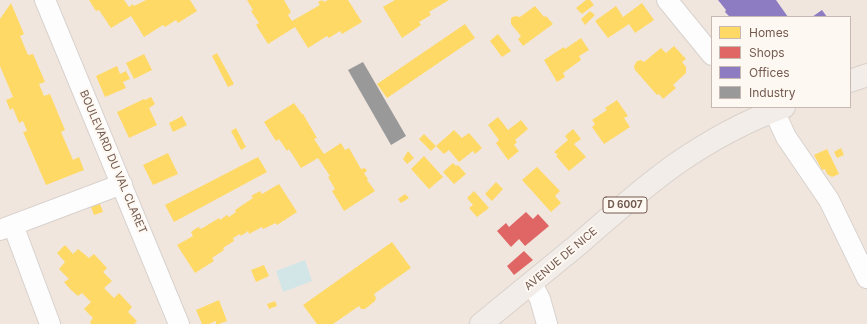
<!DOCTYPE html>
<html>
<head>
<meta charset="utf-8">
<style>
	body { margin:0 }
	#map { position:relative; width:867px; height:324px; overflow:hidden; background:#f8f4f0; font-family:Inter,sans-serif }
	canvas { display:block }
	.legend { position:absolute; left:711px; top:16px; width:140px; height:92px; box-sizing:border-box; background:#fef8f2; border:1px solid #c7b9b1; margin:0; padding:5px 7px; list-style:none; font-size:12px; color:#745b50 }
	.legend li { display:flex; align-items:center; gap:8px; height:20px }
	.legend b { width:20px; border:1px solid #c7b9b1 }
</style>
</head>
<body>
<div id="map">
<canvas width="867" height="324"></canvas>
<ul class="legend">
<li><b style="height:11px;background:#ffd966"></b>Homes</li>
<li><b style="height:11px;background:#e06666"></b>Shops</li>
<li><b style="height:11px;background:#8e7cc3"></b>Offices</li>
<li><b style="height:11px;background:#999"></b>Industry</li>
</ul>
</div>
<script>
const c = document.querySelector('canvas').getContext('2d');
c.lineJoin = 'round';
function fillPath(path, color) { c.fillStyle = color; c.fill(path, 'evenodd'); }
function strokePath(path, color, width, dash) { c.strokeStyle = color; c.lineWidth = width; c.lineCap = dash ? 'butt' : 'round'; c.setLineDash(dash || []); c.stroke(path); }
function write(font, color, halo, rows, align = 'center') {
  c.font = font + ' Inter,sans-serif'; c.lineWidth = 4; c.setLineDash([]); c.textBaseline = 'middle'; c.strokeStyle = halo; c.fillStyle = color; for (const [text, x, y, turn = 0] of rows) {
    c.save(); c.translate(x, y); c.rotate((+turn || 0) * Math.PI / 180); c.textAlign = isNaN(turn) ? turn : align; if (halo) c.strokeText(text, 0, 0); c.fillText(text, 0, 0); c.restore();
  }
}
fillPath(new Path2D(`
	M0,0h867v324h-867zM712,17h138v90h-138z`), '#f0e6de');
fillPath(new Path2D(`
	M305,260l7,21 -29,11 -7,-21z`), '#d2e6e7');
fillPath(new Path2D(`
	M89,0h35l5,7 4,-3 1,2 12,-6h44l7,11 -19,12 -2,-3 -11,7 -2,-2 -19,12 -13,-21 -20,12 -12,-18 -3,1z
	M247,0h37l7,12 -3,3 4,6 28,-16 -2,-3 4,-2 2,2 4,-2h20l14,22 -20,12 -2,-3 -11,7 -2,-2 -19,12 -13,-21 -27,17 -12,-19 3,-2 -8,-12 2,-1z
	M395,0h54l-20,12 2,3 -12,7 2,3 -19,13 -19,-31z
	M586,0h4l4,5 -12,9 -6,-6z
	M11,3l13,31 -4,2 8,19 5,-1 12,28 -6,2 5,12 6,-2 15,36 -4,2 12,28 6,-3 5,13 -38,15 -23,-53 4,-1 -4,-10 -4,2 -6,-15 -3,2 -4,-10 7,-3 -13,-31v-47z
	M642,3l12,17 -19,13 -6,-9 -21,14 -13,-17 21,-15 7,11z
	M535,6l9,11 2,-1 7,8 -30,22 -5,-7 3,-3 -10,-12v-6l4,-2 5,1z
	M590,11l5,4 -10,10 -4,-6z
	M465,24l10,14 -88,60 -10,-14z
	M498,34l13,17 -9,6 -12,-16z
	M581,38l8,12 -10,6 2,4 -18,13 2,4 -8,5 -13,-22 20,-13 1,2z
	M674,46l12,13 -4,3 4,5v6l-13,12 3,3 -13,11 -4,-5 -2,1 -22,-25 -1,-4 3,-5 4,-1 3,2 17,-14 5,5z
	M217,53l17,31 -6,3 -16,-31z
	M144,54l8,16 -18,9 -8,-16z
	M117,66l3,8 6,-3 4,8 -7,3 3,6 -21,9 -9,-21z
	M151,97l4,7 -6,4 8,17 -28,13 -12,-26 27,-13 1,1z
	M617,100l11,16 -4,2 6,9 -26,17 -12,-17 3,-3 -3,-4 15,-10 -2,-2z
	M294,103l8,11h1l14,24 -3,1 10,15 17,-11 4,7 4,-2 12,21 4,-1 2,3 -3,2 4,6 -1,1 8,11 -31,20 -12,-20 3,-2 -7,-12 2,-1 -12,-18 -17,10 -12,-19 -2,2 -8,-12 -3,2 -12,-19z
	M182,116l5,9 -14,7 -4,-9z
	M498,117l10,13 13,-10 7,9 -13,11 2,2 -3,3 5,6 -11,9 -12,-17 3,-3 -11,-15z
	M236,128l10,19 -5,3 -10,-19z
	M573,129l8,10 -7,5 12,13 -17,14 -13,-15 2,-1 -4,-3 14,-12 -3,-4z
	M454,130l8,8 7,-5 13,15 -7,6 -2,-3 -14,11 -10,-12 -5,4 -8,-8z
	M424,134l12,12 -5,5 -12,-12z
	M841,148l3,7 -7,3 -3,-6z
	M827,149l12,25 -7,3 -5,-3 -2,-5 -3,1 -8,-15z
	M408,151l6,7 -7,6 -4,-5z
	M168,153l10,21 -25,11 -10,-20z
	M424,156l19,21 -14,12 -18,-20z
	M258,157l9,15 -93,50 -9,-17z
	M453,163l3,3 2,-1 8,9 -12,10 -11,-12z
	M537,167l23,24 -5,5 6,7 -10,9 -29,-32z
	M496,182l7,7 -11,12 -7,-7z
	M279,184l18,28 -20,13 -1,-2 -13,6 -1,-2 -13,7 -1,-3 -7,5 -1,-2 -7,4 1,3 -11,7 1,2 -12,8 2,3 -19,12 -18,-28 16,-9 -2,-4 7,-5 3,2 18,-11 1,2 7,-5 2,2 7,-5 -1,-2 18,-12 -2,-2 9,-5 2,3z
	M474,191l15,17 -12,9 -8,-9 4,-3 -6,-7z
	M405,194l4,4 -8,5 -3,-4z
	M98,199l5,13 -9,3 -5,-13z
	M392,242l19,26 -37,26 2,4 -1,3 -10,8h-4l-2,-3 -26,18h-16l-14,-19z
	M65,245l8,9 5,-5 11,9 5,-4 13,14 -4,4 9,9 -8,7 10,10 5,-5 13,14 -4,5 9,9 -3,3h-43l-1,-2 3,-4 -9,-9 7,-7 -9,-9 -4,3 -8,-7 -6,-7 5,-3 -10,-10 6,-7 -8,-9z
	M264,265l5,11 -13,6 -5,-12z
	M219,300l8,21 -8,3h-3v-3l-7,3h-7l-6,-14z
	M275,301l2,5 -8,3 -2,-5z`), '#ffd966');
fillPath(new Path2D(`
	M526,212l7,7 5,-5 11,12 -24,20 -6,-7 -8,8 -14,-16 9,-8 3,4z
	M524,251l9,9 -19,15 -7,-9z`), '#e06666');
fillPath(new Path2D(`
	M718,0h58l12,17h-58l-5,-5 1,-2z
	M822,10l5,7h-15z`), '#8e7cc3');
fillPath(new Path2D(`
	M363,62l43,74 -15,9 -43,-75z`), '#999');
const minor = new Path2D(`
	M45,0l134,324
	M667,0l45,55
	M774,111l12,26 43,63 38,78
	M13,225l37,99
	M0,230l122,-46
	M532,284l8,15 7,25`);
const major = new Path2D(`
	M850,81l17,-6
	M481,324c33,-27 66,-54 99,-81 31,-27 62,-55 96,-79 33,-23 70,-43 108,-57`);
strokePath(minor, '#d7d1cd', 22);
strokePath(major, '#d9d1cc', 24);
strokePath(minor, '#fefdfd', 20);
strokePath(major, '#f2ede8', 22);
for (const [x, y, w] of [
	[625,205,44]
]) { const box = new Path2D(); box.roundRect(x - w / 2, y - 8, w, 16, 3); c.fillStyle = '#fef8f2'; c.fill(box); strokePath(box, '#745b50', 1); }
write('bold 10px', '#745b50', null, [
	["D 6007",625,205]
]);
write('11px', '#745b50', '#fef8f2', [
	["BOULEVARD DU VAL CLARET",113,162,67],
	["AVENUE DE NICE",561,259,-40]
]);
</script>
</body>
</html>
